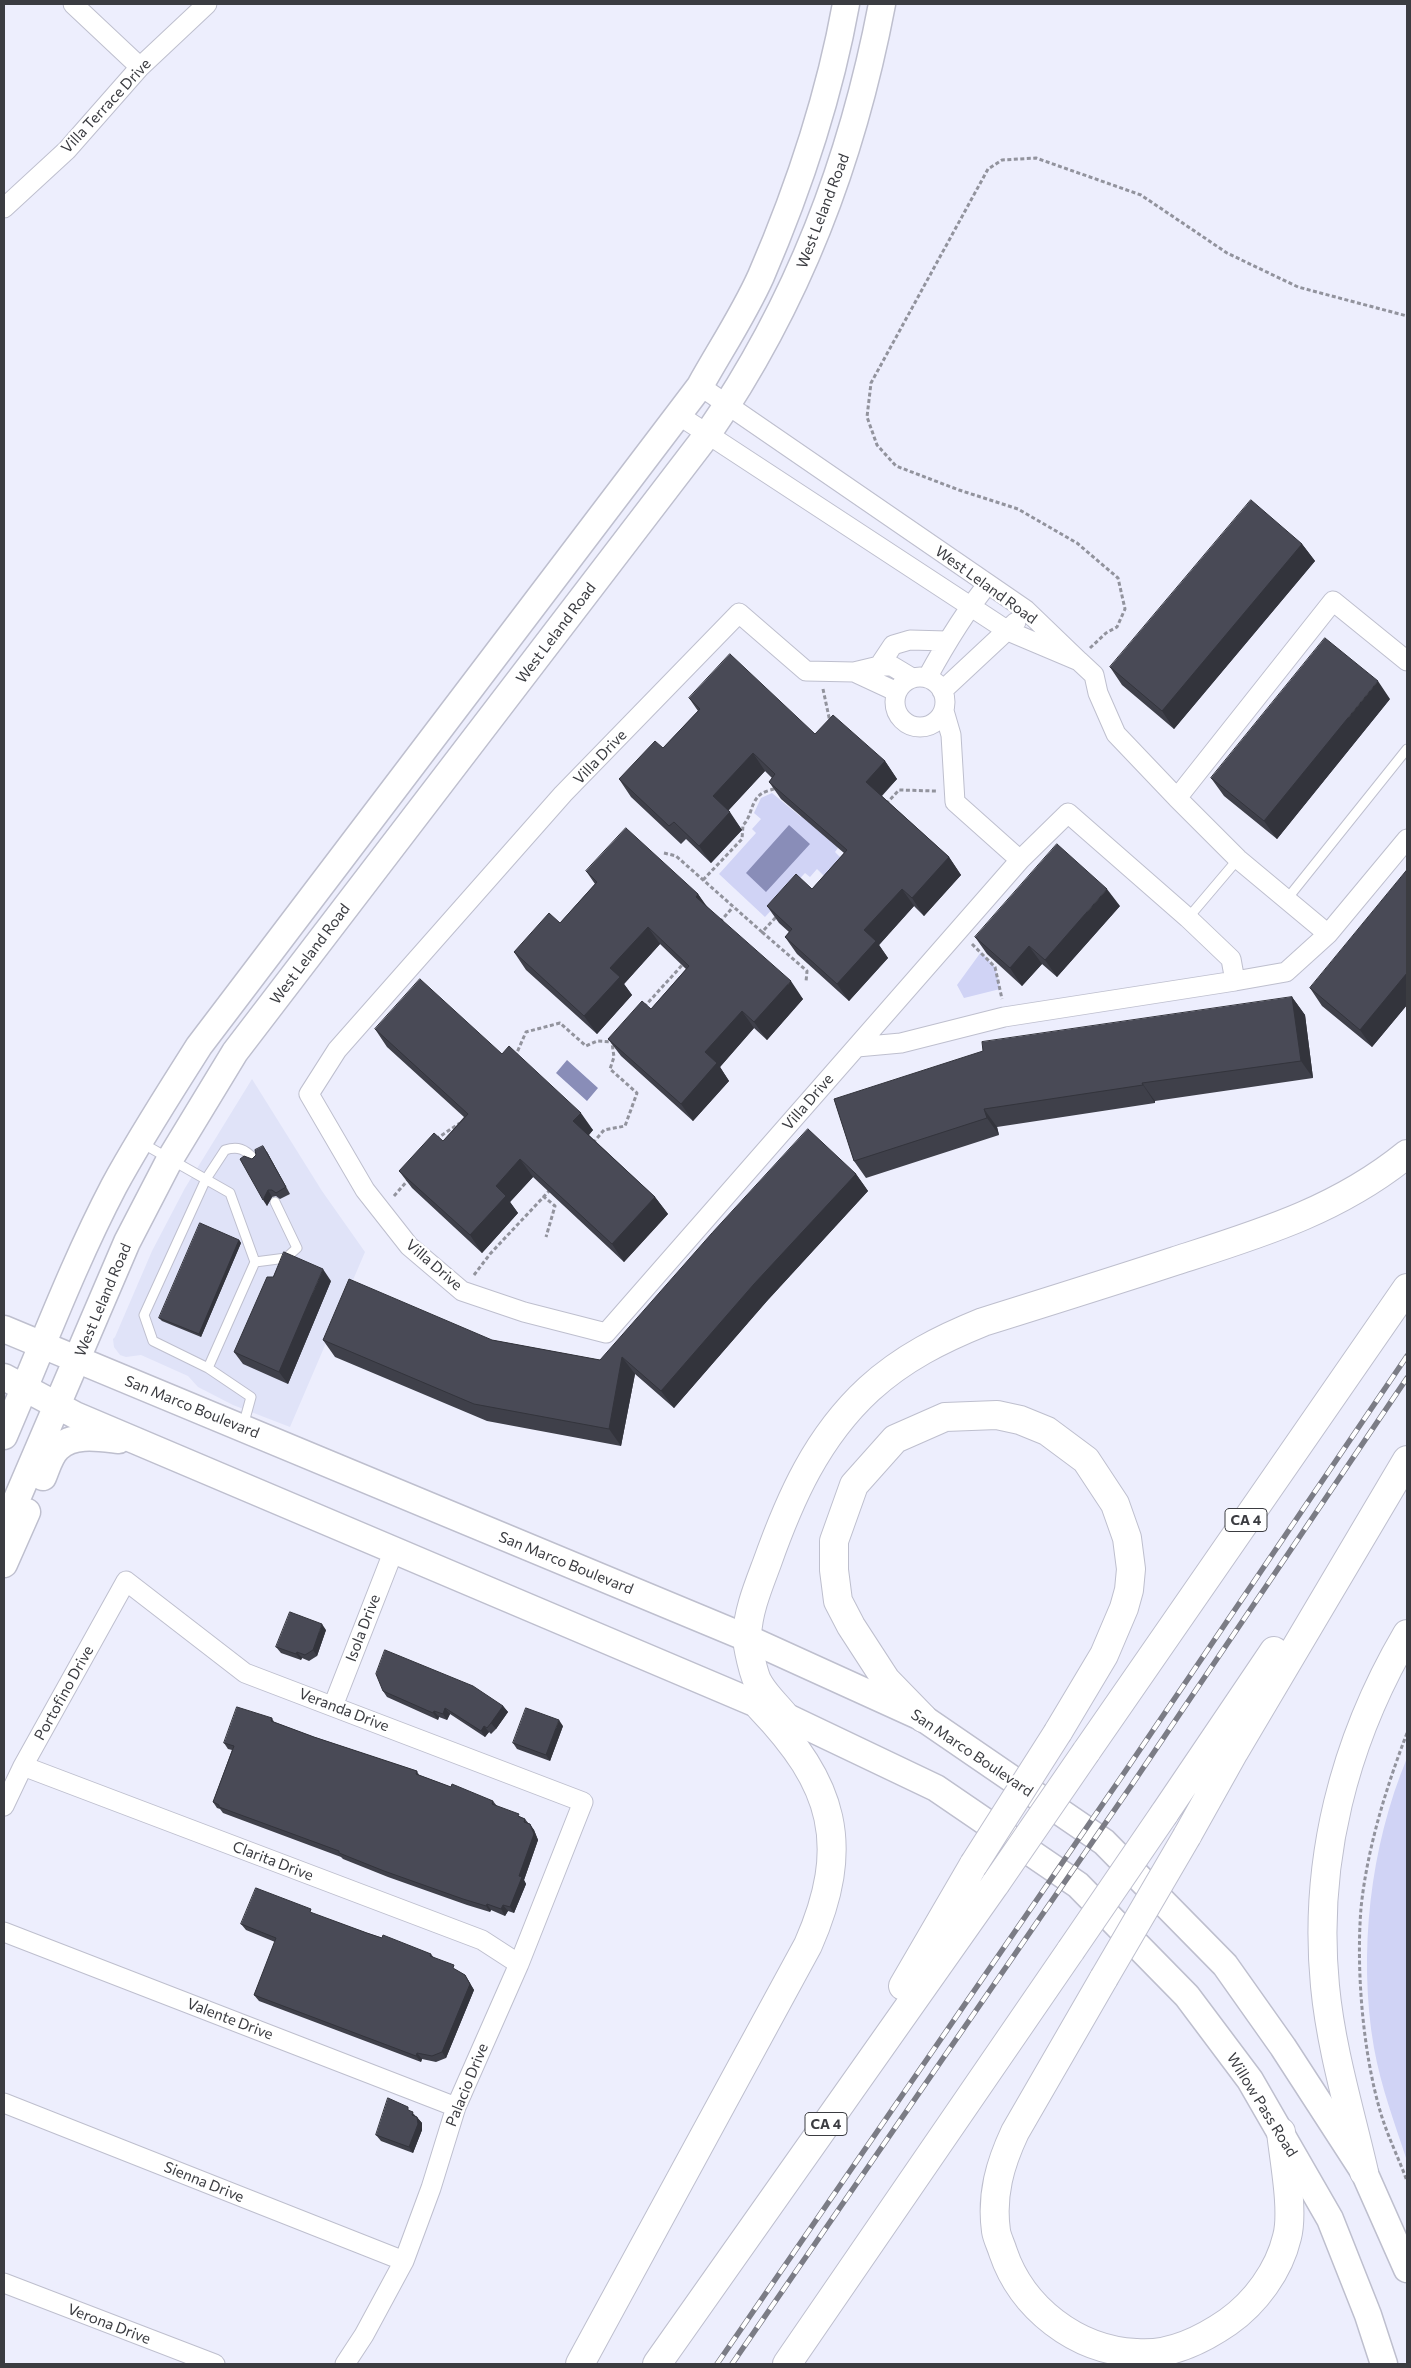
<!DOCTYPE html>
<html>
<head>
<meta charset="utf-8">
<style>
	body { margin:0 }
	#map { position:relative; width:1411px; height:2368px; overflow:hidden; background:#edeefd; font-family:Commissioner,sans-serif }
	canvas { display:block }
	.frame { position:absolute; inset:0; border:5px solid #3b3c41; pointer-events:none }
</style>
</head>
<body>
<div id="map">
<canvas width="1411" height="2368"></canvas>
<div class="frame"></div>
</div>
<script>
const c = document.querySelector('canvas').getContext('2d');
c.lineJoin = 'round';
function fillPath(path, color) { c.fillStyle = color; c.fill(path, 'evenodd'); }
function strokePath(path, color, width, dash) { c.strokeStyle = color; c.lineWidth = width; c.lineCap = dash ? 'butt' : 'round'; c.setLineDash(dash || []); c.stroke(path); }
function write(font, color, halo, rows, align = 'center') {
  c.font = font + ' Commissioner,sans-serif'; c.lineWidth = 5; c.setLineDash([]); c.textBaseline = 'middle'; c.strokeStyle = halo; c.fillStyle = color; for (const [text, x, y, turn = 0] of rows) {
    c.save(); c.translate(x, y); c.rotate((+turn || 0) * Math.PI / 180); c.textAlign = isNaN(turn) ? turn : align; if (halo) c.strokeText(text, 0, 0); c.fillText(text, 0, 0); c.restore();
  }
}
fillPath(new Path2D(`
	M252,1079l70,112 43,61 -75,175 -57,-22 -35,-18 -10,-11 -47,-21 -15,2 -6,-2 -6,-8 -1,-8 2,-2 37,-86 33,-63z`), '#e0e3f8');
fillPath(new Path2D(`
	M772,793l29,24 11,-11 26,42 -3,4 7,7 -17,18 -8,-8 -7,8 -5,-4 -40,44 -46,-43 37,-41 -4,-4 9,-10 -7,-6 7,-15z
	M981,952l14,15 5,22 -36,9 -7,-13z
	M1407,1758v403c-12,-37 -26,-74 -33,-113 -16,-95 -4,-201 33,-290z`), '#d0d3f5');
fillPath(new Path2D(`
	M789,825l21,19 -44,48 -20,-19z
	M567,1060l31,28 -11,13 -31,-28z`), '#898db8');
const lane = new Path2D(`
	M1287,899l120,-150
	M1188,918l50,-59
	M140,1142l90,51 25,69 -47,106 43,29 -8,29
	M255,1262l31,-4 11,-10 -22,-46
	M208,1368l-55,-27 -9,-26 62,-136 19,-29c13,-4 20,-1 29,9`);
const street = new Path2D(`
	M73,4l67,63
	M4,208l63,-58 73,-83 67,-63
	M680,416l328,215 71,30 -53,-51 -326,-224
	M1079,661l15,14 4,18 18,41 61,64 61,61 90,75
	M879,666l14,-21 17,-5 37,1
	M854,672l43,20
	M895 702a25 25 0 1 1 50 0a25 25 0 1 1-50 0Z
	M912,678l-20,-12h-13l-25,6 -48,-1 -67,-58 -176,181 -226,256 -28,44 56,96 44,56 53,45 62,21 82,21 414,-473 -65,-58 -4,-67 -7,-24
	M927,678c18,-33 37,-65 61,-94
	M942,691l74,-69
	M1177,798l156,-197 74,60
	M1235,981l51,-9 42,-38 79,-95
	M857,1047l44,-4 103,-26 231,-36 -4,-22 -43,-41 -120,-105 -48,47
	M333,1706l61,-156
	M23,1766l459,174 37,24
	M4,1806l19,-40 103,-185 119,92 338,129 -64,162 -63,143 -25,81 -27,73 -40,74 -19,29
	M4,1932l452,175
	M4,2103l400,158
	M4,2283l211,81`);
const secondary = new Path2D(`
	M4,1329l743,309 176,80 181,124 121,123 58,82 81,125 43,97
	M4,1377l71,38 710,301 151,72 142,97 109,111 63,84 80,139 38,96 16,49
	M4,1436c36,-83 68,-170 110,-250 26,-48 56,-94 85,-140l501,-660c20,-36 44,-72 61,-110 38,-88 68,-178 85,-272
	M43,1477c4,-9 7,-22 15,-29 15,-15 42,-10 61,-8
	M4,1529l123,-287 43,-83 65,-107 472,-617c91,-132 145,-274 175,-431
	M4,1564l23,-52`);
const highway = new Path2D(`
	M785,1716c-8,-10 -19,-20 -26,-32 -5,-7 -12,-39 -12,-48 1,-25 11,-49 20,-73 23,-65 50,-126 102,-174 34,-31 72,-50 114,-67 64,-20 128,-40 192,-61 84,-27 162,-50 232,-107
	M923,1718l-37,-38 -35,-54 -13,-25 -4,-31v-29l20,-56 41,-46 50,-22 52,-2 23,5 27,11 39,29 29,44 12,34 4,31 -2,21 -5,18 -20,47 -46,77
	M1086,1752l321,-464
	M1164,1814l110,-163
	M1187,1836l47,-84 173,-292
	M1104,1978l-89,154c-15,32 -24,63 -19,99 1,7 5,14 7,21 19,56 73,98 133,101 33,3 66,-13 92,-31 27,-19 51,-51 59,-85 7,-26 -3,-77 -6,-105
	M903,1986l71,-122
	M1364,2172c-14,-61 -33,-123 -39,-186 -12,-124 19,-245 82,-352
	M580,2364l228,-419c44,-100 26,-161 -48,-238
	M657,2364l339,-481
	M787,2364l284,-414`);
strokePath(lane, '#bebfce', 11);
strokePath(street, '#bebfce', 21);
strokePath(secondary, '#bebfce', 29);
strokePath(highway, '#bebfce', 30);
strokePath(new Path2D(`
	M1090,648l16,-15 11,-6 8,-18 -7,-31 -41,-35 -59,-34 -59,-19 -63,-24 -19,-21 -10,-28 4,-34 117,-214 14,-9 34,-2 105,37 86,58 71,34 109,29
	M823,689l7,33
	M886,804l13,-14 37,1
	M664,853l12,3 86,76 15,-16
	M703,880l39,-41 1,-14c9,-8 7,-23 18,-31 4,-3 11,-4 15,-6
	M720,922l13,-15
	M762,932l45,39 -1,11
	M972,944l23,23 7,32
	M644,1007l41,-45
	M515,1057l11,-25 34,-9 26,23 11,-5 16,1
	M436,1139l24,-16
	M593,1143l11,-13 21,-4 12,-33 -27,-24 4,-12 -2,-14
	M394,1196l14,-16
	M543,1196l12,10 -9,31
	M474,1275l16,-21 60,-64
	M1407,1733c-21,55 -40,116 -46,175 -5,63 2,146 20,206 7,23 18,45 26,67`), '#92939d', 3, [4, 2.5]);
strokePath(lane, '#fff', 9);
strokePath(street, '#fff', 19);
strokePath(secondary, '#fff', 26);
strokePath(highway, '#fff', 28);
const rail = new Path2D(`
	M717,2364l403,-585 287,-423
	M732,2364l399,-578 276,-408`);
strokePath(rail, '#7b7c85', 5.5);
strokePath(rail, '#fff', 4, [11]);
const highwayBridge = new Path2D(`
	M974,1864l84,-132
	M996,1883l90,-131
	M1071,1950l93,-136
	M1104,1978l83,-142`);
strokePath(highwayBridge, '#bebfce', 30, []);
strokePath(highwayBridge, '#fff', 28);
fillPath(new Path2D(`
	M1302,544l13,17 -141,168 -52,-44 -12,-18z
	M689,698l126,36 70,27 12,18 -15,17 67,61 12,18 -37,41 -10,-10 -35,39 9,13 -39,43 -52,-47 -12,-17 4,-5 -10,-9 -12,-17 45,-17 32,-36 -63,-54 -12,-17 3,-4 -7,-7 -37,40 14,19 -31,33 -25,-24 -5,5 -50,-47 -12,-18 44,-31 35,-37z
	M1390,699l-113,140 -53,-43 -13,-18z
	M1407,870v135l-35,42 -50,-41 -12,-18z
	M586,871l112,23 7,11 98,94 -36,41 -13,-12 -34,39 9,14 -36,40 -72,-65 -13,-17 43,-30 35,-40 -26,-25 -36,40 8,11 -35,39 -71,-64 -12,-18 46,-29 35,-39z
	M1120,906l-63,71 -15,-13 -20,22 -35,-32 -12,-17z
	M1292,997l13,18 8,63 -158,23v2l-158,24 2,8 -133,43 -12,-17 -20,-62z
	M375,1029l127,25 91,76 -4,5 66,62 13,17 -44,48 -91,-85 -23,25 8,11 -36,40 -70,-65 -13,-17 44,-30 21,-24 -77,-70z
	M267,1152l23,42 -10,5 -4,-3 -4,1 -5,9 -15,-47z
	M856,1174l12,17 -101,110 -93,107 -39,-34 -14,72 -134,-25 -152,-64 -12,-17h169l108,20z
	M239,1240l2,3 -40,94 -39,-16 -3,-3z
	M331,1281l-43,103 -45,-20 -9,-12z
	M326,1630l-9,26 -8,5 -7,-3 -1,2 -20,-7 -5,-6z
	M383,1691l120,15 5,6 -12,17 -5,5 -2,-2 -4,5 -35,-23 -3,6 -8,-3 -1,3 -51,-23z
	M272,1718l2,4 40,15 103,34 2,4 32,12 42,14 4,5 28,13 9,11 4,10 -14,40 2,4 -12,29 -6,-2 -3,5 -14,-6 -1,2 -23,-7 -79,-28 -45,-18 -2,-2 -118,-44 -3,-4 -3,-1 -4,-6 19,-52 -4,-1 -4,-6z
	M563,1726l-13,35 -33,-12 -4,-6z
	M314,1914l53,19 64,21 3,4 31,17 9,15 -28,68 -10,4 -14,-3 -1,3 -162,-61 -5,-6 21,-53 -29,-12 -5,-6z
	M412,2112l10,11v7l-9,23 -32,-12 -5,-6z`), '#3f404a');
fillPath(new Path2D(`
	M1302,544l13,17 -141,168 -12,-18z
	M1378,681l12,18 -113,140 -13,-18z
	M753,753l12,18 -40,43 -12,-18z
	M885,761l12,18 -19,20 -12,-17z
	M730,812l12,18 -31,33 -12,-17z
	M949,857l12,18 -37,41 -12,-18z
	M902,889l12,17 -35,39 9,13 -39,43 -12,-17 27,-54z
	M1107,889l13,17 -63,71 -12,-17z
	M698,894l13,18 -15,-15z
	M648,927l12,17 -36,40 8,11 -35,39 -13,-18 26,-48z
	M1029,946l13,18 -20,22 -12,-18z
	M1407,973v32l-35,42 -12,-17z
	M791,981l12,18 -36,41 -13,-18z
	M1292,997l13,18 8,63 -12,-17z
	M742,1011l12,17 -34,39 9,14 -36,40 -12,-17 24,-52z
	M1142,1083l13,18v2l-12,-18z
	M984,1109l13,18 2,8 -12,-17z
	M581,1113l12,17 -7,8 -13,-17z
	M263,1146l4,6 23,42 -4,-7z
	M520,1159l13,18 -23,25 8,11 -36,40 -12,-18 26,-49z
	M856,1174l12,17 -101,110 -93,107 -13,-17 93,-107z
	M268,1190l4,7 -5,9 -4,-6z
	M655,1197l13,17 -44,48 -12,-18z
	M239,1240l2,3 -40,94 -2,-3z
	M323,1269l8,12 -43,103 -9,-12z
	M622,1357l13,17 -14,72 -12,-17z
	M322,1624l4,6 -9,26 -4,-6z
	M297,1652l5,6 -1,2 -5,-6z
	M503,1706l5,6 -12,17 -5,-6z
	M445,1708l5,6 -3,6 -4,-6z
	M434,1711l5,6 -1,3 -5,-7z
	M559,1720l4,6 -13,35 -4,-6z
	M484,1726l5,6 -4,5 -4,-6z
	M530,1824l4,6 4,10 -14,40 2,4 -12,29 -4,-6 9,-31z
	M487,1904l4,6 -1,2 -4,-6z
	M503,1905l5,6 -3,5 -4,-7z
	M465,1975l9,15 -28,68 -4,-6z
	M417,2053l5,6 -1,3 -5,-6z
	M417,2117l5,6v7l-9,23 -4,-6z`), '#33343c');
const building = new Path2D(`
	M1251,500l51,44 -140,167 -52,-44z
	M1325,638l53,43 -114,140 -53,-43z
	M730,654l85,80 18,-19 52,46 -19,21 83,75 -37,41 -10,-9 -38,41 12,11 -39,43 -52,-47 7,-8 -25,-23 29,-32 16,15 35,-39 -78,-68 6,-8 -22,-21 -40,43 17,16 -31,34 -25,-24 -5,4 -50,-47 36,-38 8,7 37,-39 -11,-11z
	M626,828l72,66 -2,3 95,84 -37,41 -12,-11 -37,41 12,11 -36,41 -73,-65 34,-38 9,8 38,-43 -41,-39 -38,41 10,9 -36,39 -70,-64 35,-39 11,10 37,-41 -11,-11z
	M1057,844l50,45 -62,71 -16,-14 -19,22 -35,-31z
	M1407,870v103l-47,57 -50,-42z
	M420,979l82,75 7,-8 72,67 -8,8 82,76 -43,47 -92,-85 -24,27 10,10 -36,39 -71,-64 35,-38 9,8 25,-27 -93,-85z
	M1292,997l9,64 -159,22 1,2 -159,24 3,9 -133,43 -20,-62 149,-48 -1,-9z
	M808,1129l48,45 -102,110 -93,107 -39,-34 -13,72 -135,-25 -151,-64 26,-61 143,61 108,20 112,-127z
	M263,1146l23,41 -10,6 -4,-3h-4l-5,10 -23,-41 4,-3 8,3 4,-4 -1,-5z
	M200,1223l39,17 -40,94 -40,-16z
	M284,1252l39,17 -44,103 -45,-20 33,-75h6z
	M290,1612l32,12 -9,26 -8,5 -8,-3 -1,2 -20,-7z
	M385,1650l88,36 30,20 -12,17 -4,5 -3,-2 -3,5 -36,-23 -2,6 -9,-3 -1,2 -50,-22 -7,-17z
	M237,1707l35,11 -1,3 43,16 103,34 -1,3 35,13 1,-3 41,17 -1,3 27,10 -1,2 7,3 -1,3 6,2 4,10 -15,42 3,1 -12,30 -7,-2 -2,4 -14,-5 -1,2 -23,-7 -79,-28 -45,-18v-2l-120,-44v-2l-6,-3 21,-56 -10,-3z
	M526,1708l33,12 -13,35 -33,-12z
	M256,1888l55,21 -1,3 57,21 15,5 1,-3 48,19 -1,2 24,9 -1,3 12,7 5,9 -28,68 -10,4 -15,-3 -1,3 -162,-61 22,-57 -35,-14z
	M388,2098l20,9v3l5,2 -1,3 5,2 1,7 -9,23 -33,-12z`);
fillPath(building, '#494a56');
strokePath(building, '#33343c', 1);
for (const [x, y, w] of [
	[1246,1520,42],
	[826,2124,42]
]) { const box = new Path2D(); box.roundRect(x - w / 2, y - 11.5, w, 23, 4); c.fillStyle = '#fff'; c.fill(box); strokePath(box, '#3b3c41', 1); }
write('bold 14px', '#3b3c41', null, [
	["CA 4",1246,1520],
	["CA 4",826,2124]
]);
write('15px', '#3b3c41', '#fff', [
	["Villa Terrace Drive",106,106,-47],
	["West Leland Road",823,211,-69],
	["West Leland Road",986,585,36],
	["West Leland Road",556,633,-53],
	["Villa Drive",600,757,-46],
	["West Leland Road",310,954,-53],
	["Villa Drive",808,1102,-49],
	["Villa Drive",434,1265,41],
	["West Leland Road",103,1300,-67],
	["San Marco Boulevard",192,1407,22],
	["San Marco Boulevard",566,1563,22],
	["Isola Drive",363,1628,-69],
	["Portofino Drive",64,1693,-61],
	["Veranda Drive",344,1710,21],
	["San Marco Boulevard",972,1753,34],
	["Clarita Drive",273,1861,21],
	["Valente Drive",230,2019,21],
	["Palacio Drive",467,2085,-68],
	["Willow Pass Road",1262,2105,58],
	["Sienna Drive",204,2182,22],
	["Verona Drive",109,2324,21]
]);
</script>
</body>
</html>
